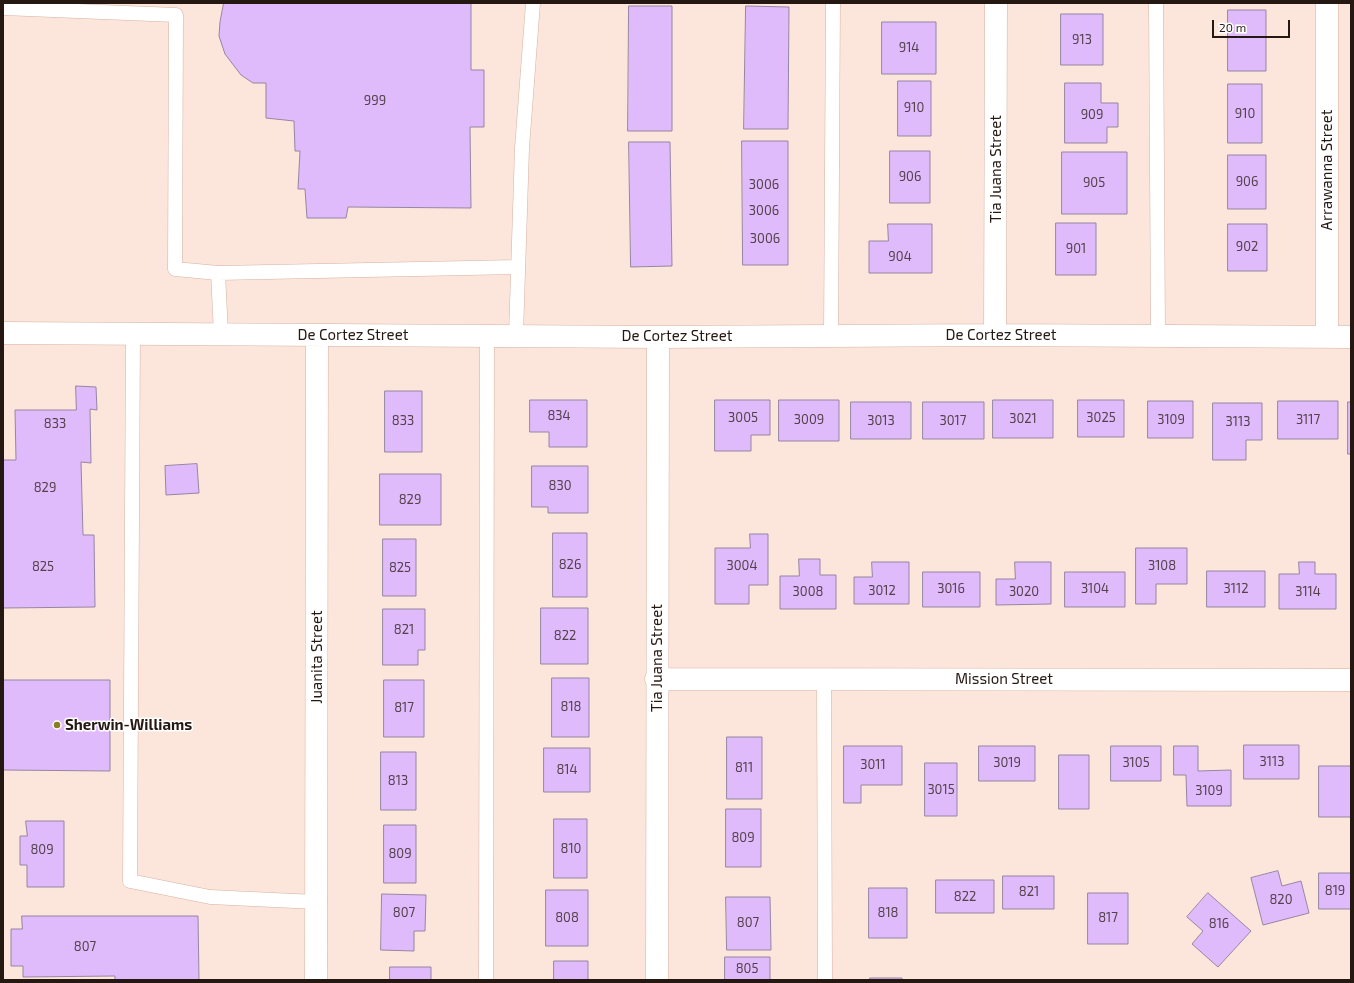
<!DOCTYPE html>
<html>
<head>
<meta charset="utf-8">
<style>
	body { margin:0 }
	#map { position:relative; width:1354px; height:983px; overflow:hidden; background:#fce5db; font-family:"Exo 2",sans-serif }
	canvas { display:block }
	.frame { position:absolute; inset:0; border:4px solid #251812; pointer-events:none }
	.scale { position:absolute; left:1212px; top:20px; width:78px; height:18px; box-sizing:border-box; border:2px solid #251812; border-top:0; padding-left:5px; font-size:12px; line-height:14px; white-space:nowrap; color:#251812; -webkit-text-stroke:3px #fff; paint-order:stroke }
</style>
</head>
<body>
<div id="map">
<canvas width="1354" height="983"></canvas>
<div class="frame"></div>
<div class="scale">20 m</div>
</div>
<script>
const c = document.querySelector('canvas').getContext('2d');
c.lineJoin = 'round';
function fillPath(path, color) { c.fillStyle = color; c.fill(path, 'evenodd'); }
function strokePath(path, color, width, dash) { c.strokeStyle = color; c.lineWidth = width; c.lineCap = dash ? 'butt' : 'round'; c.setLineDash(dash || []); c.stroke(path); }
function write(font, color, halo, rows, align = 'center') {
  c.font = font + ' "Exo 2",sans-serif'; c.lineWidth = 3; c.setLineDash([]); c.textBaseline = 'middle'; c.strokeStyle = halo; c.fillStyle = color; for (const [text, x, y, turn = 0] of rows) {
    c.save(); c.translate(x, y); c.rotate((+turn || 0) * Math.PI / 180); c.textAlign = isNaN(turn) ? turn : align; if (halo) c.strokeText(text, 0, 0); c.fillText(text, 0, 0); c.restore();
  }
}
const building = new Path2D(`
	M224,3h247v67h13v57h-14l1,81 -123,-1 -2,11h-39l-2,-29h-7l2,-38h-5l-1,-30 -28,-3v-35h-13l-12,-8 -16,-21 -6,-18 1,-14z
	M629,6h43v125h-44z
	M746,6l43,1 -1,122h-44z
	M1228,10h38v61h-38z
	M1061,14h42v51h-42z
	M882,22h54v52h-54z
	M898,81h33v55h-33z
	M1065,83h36v20h17v24h-11v16h-42z
	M1228,84h34v59h-34z
	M742,141h46v124h-45z
	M629,142h41l2,124 -41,1z
	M890,151h40v52h-40z
	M1062,152h65v62h-65z
	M1228,155h38v54h-38z
	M1056,223h40v52h-40z
	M888,224h44v49h-63v-32h19z
	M1228,224h39v47h-39z
	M76,386l20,1 1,23 -7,-1 1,54 -10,-1 2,73h11l1,72 -92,1v-148h13l-1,-50h61z
	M385,391h37v61h-37z
	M530,400h57v47h-38v-15h-19z
	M715,400h55v35h-19v16h-36z
	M779,400h60v41h-60z
	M993,400h60v38h-60z
	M1078,400h46v37h-46z
	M1148,401h45v37h-45z
	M1278,401h60v38h-60z
	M851,402h60v37h-60z
	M923,402h61v37h-61z
	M1348,402h3v52h-3z
	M1213,403h49v37h-16v20h-33z
	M197,464l2,29 -33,2 -1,-29z
	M532,466h56v47h-40v-6h-16z
	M380,474h61v51h-61z
	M553,533h34v64h-34z
	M750,534h18v51h-19v19h-34v-56h35z
	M383,539h33v57h-33z
	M1136,548h51v36h-31v20h-20z
	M799,559h21v16h16v34h-56v-33h19z
	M872,562h37v42h-55v-27h18z
	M1015,562h36v42l-55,1v-26h19z
	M1299,562h16v12h21v35h-57v-35h20z
	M1207,571h58v36h-58z
	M923,572h57v35h-57z
	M1065,572h60v35h-60z
	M541,608h47v56h-47z
	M383,609h42v41h-7v15h-35z
	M552,678h37v59h-37z
	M3,680h107v91l-107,-1z
	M384,680h40v57h-40z
	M727,737h35v62h-35z
	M1244,745h55v34h-55z
	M844,746h58v39h-41v18h-17z
	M979,746h56v35h-56z
	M1111,746h50v35h-50z
	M1174,746h24v25l33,-1v36h-44l-1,-31h-12z
	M544,748h46v44h-46z
	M381,752h35v58h-35z
	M1059,755h30v54h-30z
	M925,763h32v53h-32z
	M1319,766h32v51h-32z
	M726,809h35v58h-35z
	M554,819h33v59h-33z
	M26,821h38v66h-37v-22h-7v-29h7z
	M384,825h32v58h-32z
	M1278,871l4,15 19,-5 8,32 -46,12 -12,-47z
	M1319,873h32v36h-32z
	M1003,876h51v33h-51z
	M936,880h58v33h-58z
	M869,888h38v50h-38z
	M546,890h42v56h-42z
	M1088,893h40v51h-40z
	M1208,893l43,38 -33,36 -26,-23 11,-13 -16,-14z
	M382,894l44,1 -1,36h-11v20l-33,-1z
	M726,897h44l1,53h-44z
	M22,916h176l1,64h-84v-4l-92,1v-11h-12v-37h11z
	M725,957h45v23h-45z
	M554,961h34v19h-34z
	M390,967h41v13h-41z
	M870,978h32v2h-32z`);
fillPath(building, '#e0bbfb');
strokePath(building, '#9685a2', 1);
const service = new Path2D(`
	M1156,3l2,333
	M3,8l173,7 -1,254 43,4 3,61
	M218,273l300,-6
	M133,334l-3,547 80,16 106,5
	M516,335l6,-187 11,-145
	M831,335l2,-332
	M824,679l1,301
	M486,980l1,-645`);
const minor = new Path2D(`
	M3,333l655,4 337,-2 356,2
	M995,335l1,-332
	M1327,337v-334
	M656,679l695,1
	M316,980l1,-645
	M657,980l1,-643`);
strokePath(service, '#d5b2a2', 15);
strokePath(minor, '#d5b2a2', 23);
strokePath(service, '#fff', 14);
strokePath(minor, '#fff', 22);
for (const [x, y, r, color] of [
	[57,725,4,"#8c7c22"]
]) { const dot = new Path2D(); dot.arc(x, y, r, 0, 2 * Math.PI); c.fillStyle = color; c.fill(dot); strokePath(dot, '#fff', 1.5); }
write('13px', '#54414c', null, [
	["913",1082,40],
	["914",909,48],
	["999",375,101],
	["910",914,108],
	["910",1245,114],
	["909",1092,115],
	["906",910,177],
	["906",1247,182],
	["905",1094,183],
	["3006",764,185],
	["3006",764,211],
	["3006",765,239],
	["902",1247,247],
	["901",1076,249],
	["904",900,257],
	["834",559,416],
	["3005",743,418],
	["3025",1101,418],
	["3021",1023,419],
	["3009",809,420],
	["3109",1171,420],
	["3117",1308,420],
	["833",403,421],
	["3013",881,421],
	["3017",953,421],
	["3113",1238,422],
	["833",55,424],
	["830",560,486],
	["829",45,488],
	["829",410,500],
	["826",570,565],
	["3004",742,566],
	["3108",1162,566],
	["825",43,567],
	["825",400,568],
	["3016",951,589],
	["3104",1095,589],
	["3112",1236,589],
	["3012",882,591],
	["3008",808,592],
	["3020",1024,592],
	["3114",1308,592],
	["821",404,630],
	["822",565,636],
	["818",571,707],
	["817",404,708],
	["3113",1272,762],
	["3019",1007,763],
	["3105",1136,763],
	["3011",873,765],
	["811",744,768],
	["814",567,770],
	["813",398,781],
	["3015",941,790],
	["3109",1209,791],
	["809",743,838],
	["810",571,849],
	["809",42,850],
	["809",400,854],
	["819",1335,891],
	["821",1029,892],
	["822",965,897],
	["820",1281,900],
	["807",404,913],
	["818",888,913],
	["808",567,918],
	["817",1108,918],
	["807",748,923],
	["816",1219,924],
	["807",85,947],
	["805",747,969]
]);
write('15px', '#251812', '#fff', [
	["Tia Juana Street",996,169,-90],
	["Arrawanna Street",1327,170,-90],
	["De Cortez Street",353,335],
	["De Cortez Street",1001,335],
	["De Cortez Street",677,336],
	["Juanita Street",317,657,-90],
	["Tia Juana Street",657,658,-90],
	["Mission Street",1004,679]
]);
write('bold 15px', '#251812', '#fff', [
	["Sherwin-Williams",65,725]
], 'left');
</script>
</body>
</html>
